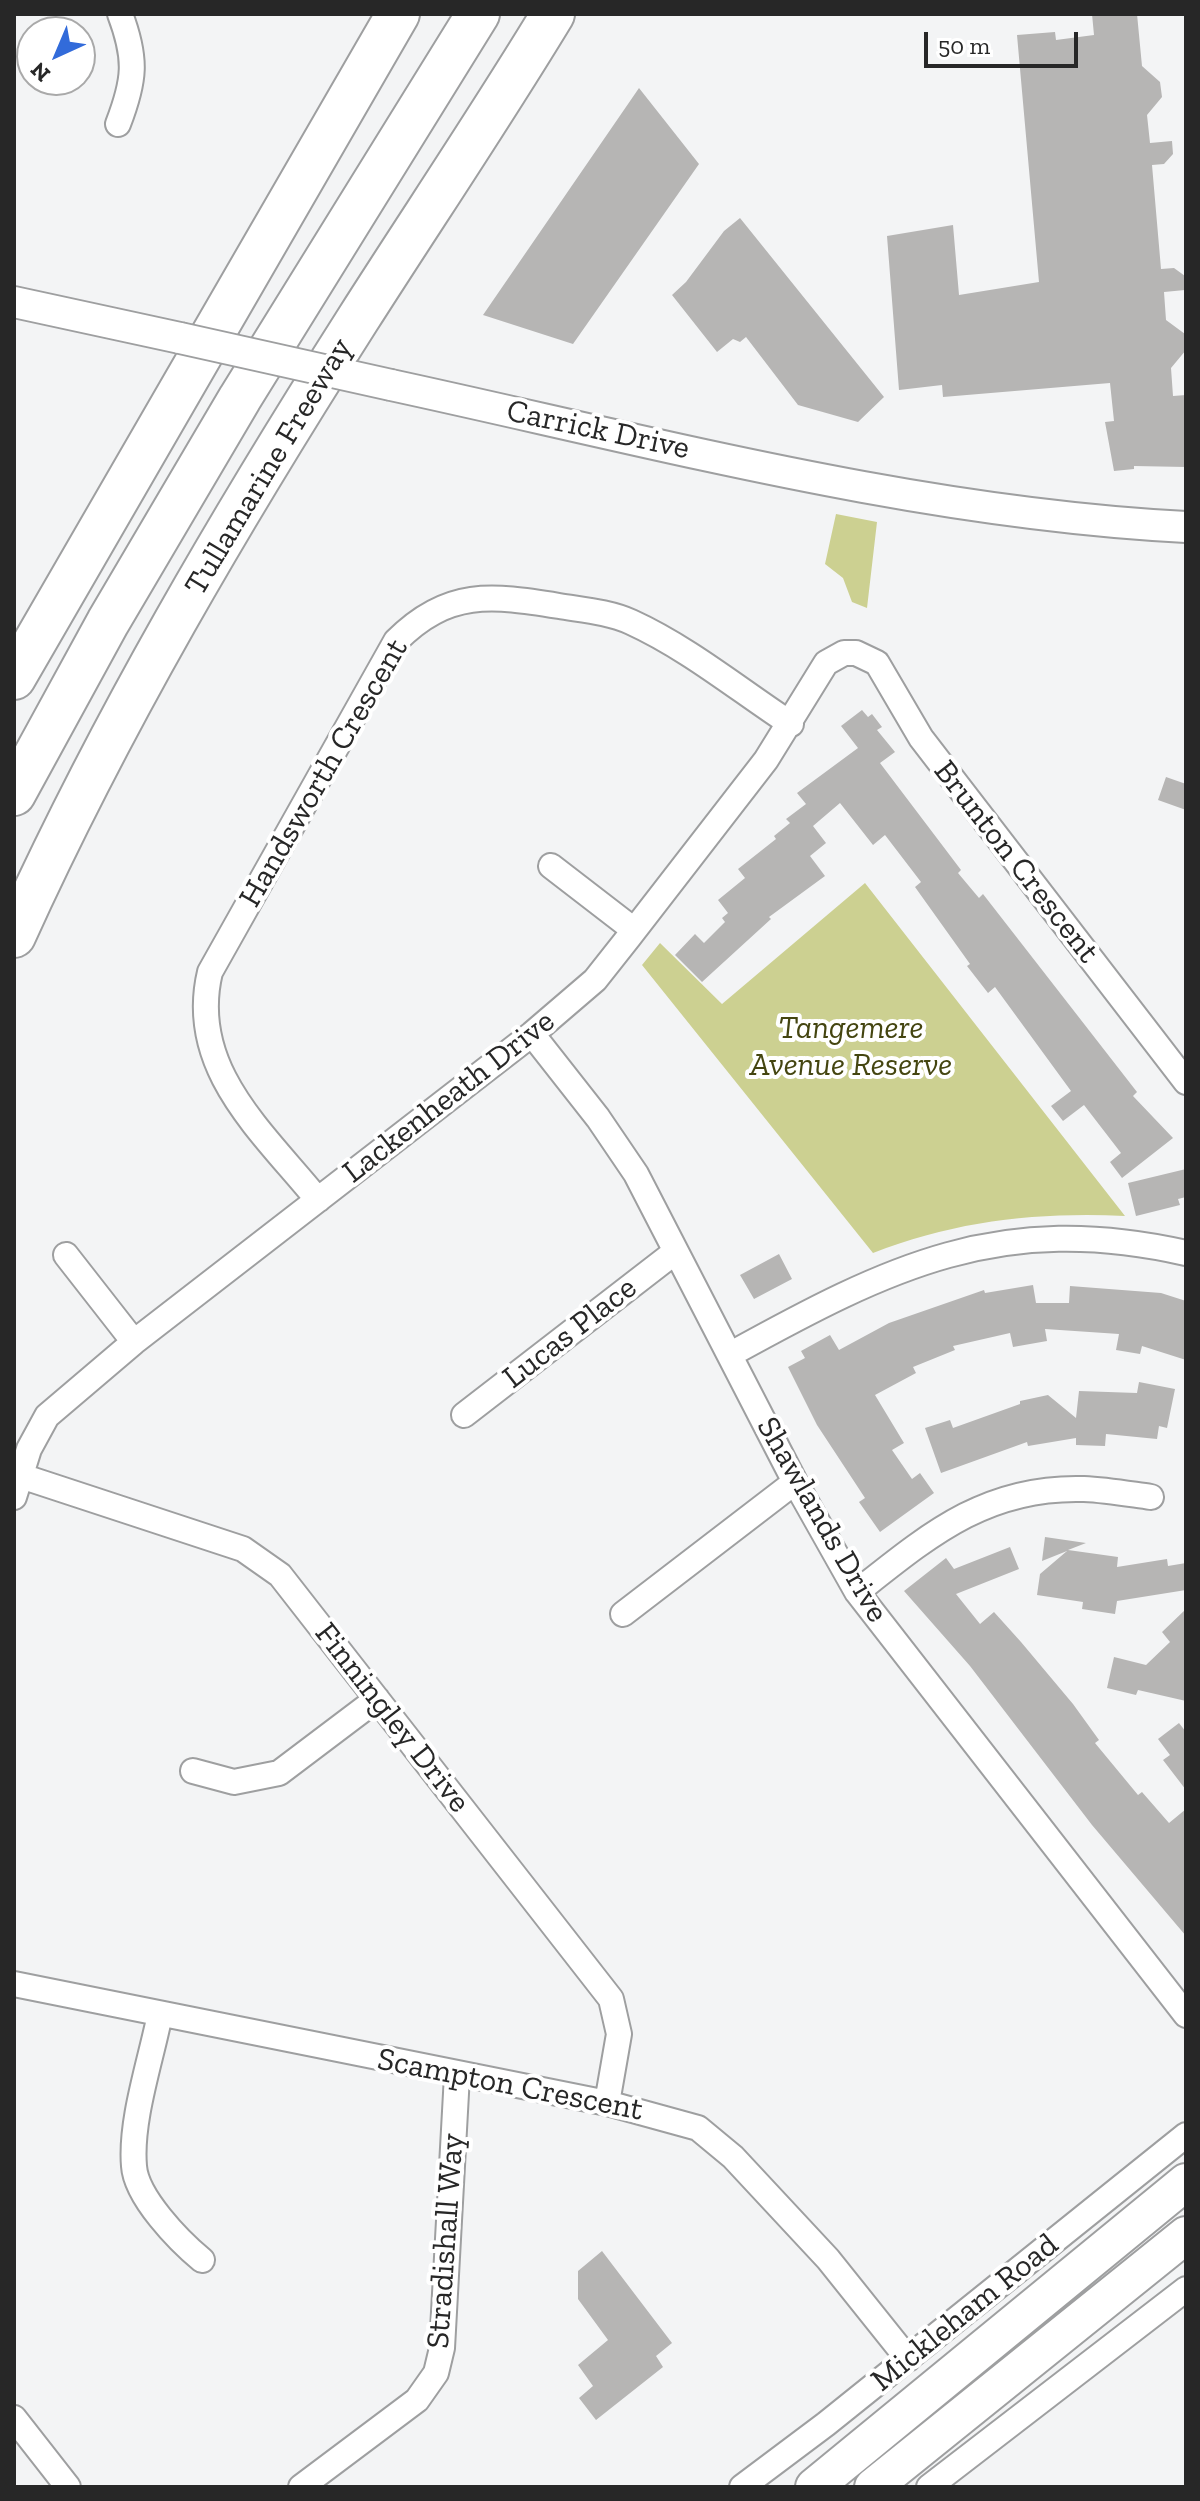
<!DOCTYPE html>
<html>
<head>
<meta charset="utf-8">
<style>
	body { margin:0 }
	#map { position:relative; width:1200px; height:2501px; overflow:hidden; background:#f3f4f5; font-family:"Zilla Slab",serif }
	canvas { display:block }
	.frame { position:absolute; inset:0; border:16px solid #272727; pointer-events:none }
	.north { position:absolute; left:16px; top:16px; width:80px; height:80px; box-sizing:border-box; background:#fff; border:2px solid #a9a9a9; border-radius:50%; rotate:224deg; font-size:22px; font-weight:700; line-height:32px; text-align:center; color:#272727 }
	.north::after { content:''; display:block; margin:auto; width:28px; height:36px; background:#326bda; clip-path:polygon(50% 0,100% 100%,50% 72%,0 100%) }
	.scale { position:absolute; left:924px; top:32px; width:154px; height:36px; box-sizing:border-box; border:4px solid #272727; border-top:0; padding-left:10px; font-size:24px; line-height:28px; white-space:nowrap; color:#272727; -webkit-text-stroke:6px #fff; paint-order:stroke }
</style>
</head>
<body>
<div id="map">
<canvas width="1200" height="2501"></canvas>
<div class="frame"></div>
<div class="north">N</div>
<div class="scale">50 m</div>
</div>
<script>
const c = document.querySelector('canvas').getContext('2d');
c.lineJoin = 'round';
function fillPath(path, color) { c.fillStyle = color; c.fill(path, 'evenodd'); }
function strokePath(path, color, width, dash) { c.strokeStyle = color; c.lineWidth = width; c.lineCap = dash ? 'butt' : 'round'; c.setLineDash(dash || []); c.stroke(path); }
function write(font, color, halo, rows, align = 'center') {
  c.font = font + ' "Zilla Slab",serif'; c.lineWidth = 8; c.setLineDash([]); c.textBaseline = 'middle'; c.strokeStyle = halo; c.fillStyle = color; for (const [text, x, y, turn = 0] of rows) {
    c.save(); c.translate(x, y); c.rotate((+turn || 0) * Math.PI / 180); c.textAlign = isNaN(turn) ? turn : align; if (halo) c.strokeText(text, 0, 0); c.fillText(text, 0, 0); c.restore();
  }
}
fillPath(new Path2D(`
	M836,514l41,8 -10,86 -15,-6 -9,-24 -18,-14z
	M865,883l260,333c-89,-4 -169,5 -252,37l-231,-288 18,-22 62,61z`), '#ccd091');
fillPath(new Path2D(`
	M1092,14h45l5,52 18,16 2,15 -15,18 3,28 22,-2 1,13 -9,10 -12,1 9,104 13,-1 11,8v14l-21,2 2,28 19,14 1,16 -15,18 2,28 13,-1v72l-52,-1v3l-20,2 -9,-49 9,-1 -4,-38 -167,14 -1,-12 -43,5 -12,-154 66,-11 6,70 80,-13 -22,-247 38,-3 1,8 38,-5z
	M639,88l60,76 -126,180 -90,-29z
	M740,218l144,179 -26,25 -60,-17 -52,-68 -6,5 -7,-3 -16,13 -45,-57 14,-13 38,-51z
	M862,710l6,7 4,-3 10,13 -5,3 18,22 -15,11 81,107 -3,3 21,25 4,-4 154,198 -4,4 40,42 -51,40 -12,-16 11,-9 -37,-48 -21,16 -12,-15 20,-15 -76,-104 -7,6 -21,-27 3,-2 -55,-77 6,-5 -36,-47 -12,10 -33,-42 -27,23 13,17 -16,13 15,20 -56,41 2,2 -69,63 -27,-27 20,-21 9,9 21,-21 -3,-4 6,-5 -10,-13 27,-22 -7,-9 38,-30 -2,-3 16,-13 -4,-4 20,-15 -9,-11 61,-45 -17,-22z
	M1166,777l20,7v26l-28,-10z
	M1186,1169v28l-8,2 2,6 -44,11 -8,-33z
	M779,1254l13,25 -38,20 -14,-24z
	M1033,1285l3,18h33l1,-17 91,7 25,8v59l-44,-14 -2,8 -24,-4 3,-16 -74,-5 2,12 -34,6 -3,-14 -57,13 2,4 -42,17 3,6 -41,22 29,48 -12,7 20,29 8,-6 14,20 -54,39 -21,-30 6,-4 -48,-73 -29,-58 17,-9 -4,-7 29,-16 9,15 50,-27 95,-33 1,3z
	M1139,1382l36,7 -8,39 -8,-2 -2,13 -51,-5 -1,12 -29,-1v-7l-48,8 -1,-4 -86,31 -16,-45 25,-8 3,8 67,-24v-3l28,-6 28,23 3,-27 58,2z
	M1045,1537l41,6 -18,7 50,7 -1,10 50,-8 1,7 18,-3v27l-69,11 -2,13 -33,-5 1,-7 -46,-7 3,-21 27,-23 -25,10z
	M1010,1547l9,22 -63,25 24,30 14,-12 27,30 52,62 26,36 -4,3 43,52 4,-3 27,31 17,-14v127l-94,-111 -122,-159 -66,-75 42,-33 8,11z
	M1186,1609v92l-48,-11 -2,5 -29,-7 7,-31 32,8 24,-23 -8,-10z
	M1179,1723l7,9v58l-23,-30 7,-5 -12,-16z
	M602,2251l70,92 -16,13 7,11 -67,53 -17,-22 14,-12 -15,-21 30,-25 -30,-41v-28z`), '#b6b5b4');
const minor = new Path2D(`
	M118,124c17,-44 19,-65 2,-110
	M551,866l83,64
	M532,1034l66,84 38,56 159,308 62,110 329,423
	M318,1200c-56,-69 -131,-132 -108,-228l186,-331c52,-52 95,-46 163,-35 24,4 50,6 72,16 57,26 108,68 160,102
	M66,1255l68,87
	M731,1354c158,-87 269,-143 455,-101
	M464,1415l211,-163
	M21,1476l222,73 37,26 331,424 8,35 -12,69
	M14,1497l15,-48 18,-33 87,-74 398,-308 63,-54 34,-43 137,-177 60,-97 18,-10h12l21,10 44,75 265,344
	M857,1592c72,-57 129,-106 227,-103 23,1 45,5 67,8
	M623,1614l172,-132
	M193,1771l41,11 45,-9 98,-74
	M14,1984l593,119 91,25 35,29 95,102 80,100
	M160,2014c-9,46 -30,106 -26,152 2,31 45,75 68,94
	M14,2418l54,69
	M301,2487l116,-87 19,-27 6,-25 15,-273
	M742,2487l84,-63 360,-289
	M929,2487l257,-198`);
const tertiary = new Path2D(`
	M14,302l166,36
	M391,385c263,57 525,128 795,142`);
const primary = new Path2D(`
	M814,2487l372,-305
	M873,2487l313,-252`);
const motorway = new Path2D(`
	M14,678l384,-664
	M14,794l94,-172 132,-224 238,-384
	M14,936c97,-214 218,-419 344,-617 65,-102 132,-201 195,-305`);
strokePath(minor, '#9e9fa0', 28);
strokePath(tertiary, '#9e9fa0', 34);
strokePath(primary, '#9e9fa0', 40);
strokePath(motorway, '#9e9fa0', 46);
strokePath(minor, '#fff', 24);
strokePath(tertiary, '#fff', 30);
strokePath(primary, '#fff', 36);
strokePath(motorway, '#fff', 42);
const tertiaryBridge = new Path2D(`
	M180,338l211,47`);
strokePath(tertiaryBridge, '#9e9fa0', 34, []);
strokePath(tertiaryBridge, '#fff', 30);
write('32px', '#272727', '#fff', [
	["Carrick Drive",598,430,12],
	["Tullamarine Freeway",269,467,-59],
	["Handsworth Crescent",324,773,-60],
	["Brunton Crescent",1016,862,52],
	["Lackenheath Drive",449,1097,-38],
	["Lucas Place",570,1333,-38],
	["Shawlands Drive",822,1520,60],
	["Finningley Drive",392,1718,52],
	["Scampton Crescent",510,2085,11],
	["Stradishall Way",446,2241,-86],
	["Mickleham Road",965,2313,-39]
]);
write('italic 32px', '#444510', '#fff', [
	["Tangemere",851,1029],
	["Avenue Reserve",851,1066]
]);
</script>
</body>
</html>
